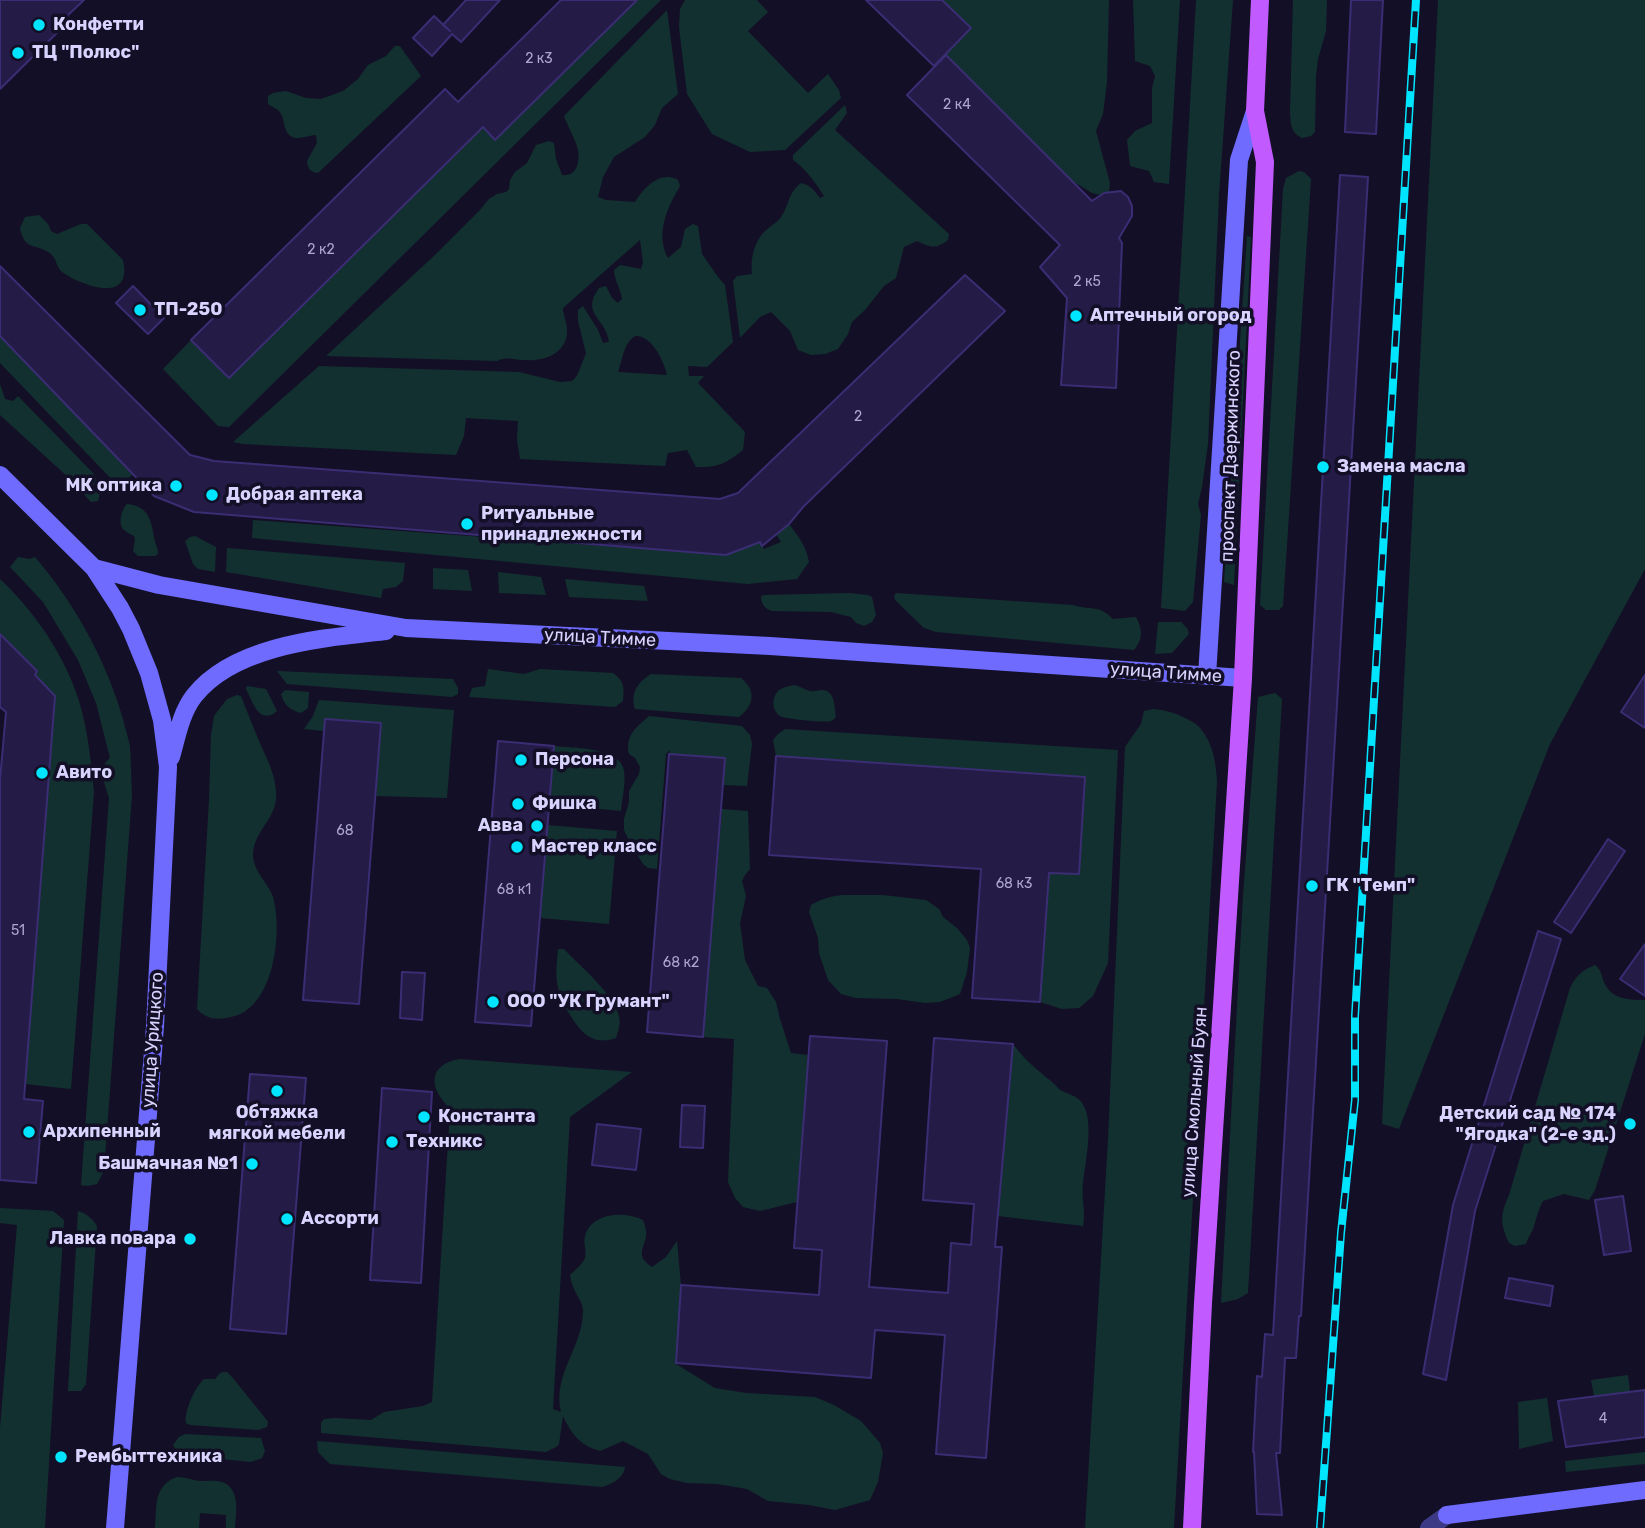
<!DOCTYPE html>
<html>
<head>
<meta charset="utf-8">
<style>
	body { margin:0 }
	canvas { display:block; background:#130f26 }
</style>
</head>
<body>
<canvas width="1645" height="1528"></canvas>
<script>
const c = document.querySelector('canvas').getContext('2d');
c.lineJoin = 'round';
function fillPath(path, color) { c.fillStyle = color; c.fill(path, 'evenodd'); }
function strokePath(path, color, width, dash) { c.strokeStyle = color; c.lineWidth = width; c.lineCap = dash ? 'butt' : 'round'; c.setLineDash(dash || []); c.stroke(path); }
function write(font, color, halo, rows, align = 'center') {
  c.font = font + ' Rubik,sans-serif'; c.lineWidth = 7; c.setLineDash([]); c.textBaseline = 'middle'; c.strokeStyle = halo; c.fillStyle = color; for (const [text, x, y, turn = 0] of rows) {
    c.save(); c.translate(x, y); c.rotate((+turn || 0) * Math.PI / 180); c.textAlign = isNaN(turn) ? turn : align; if (halo) c.strokeText(text, 0, 0); c.fillText(text, 0, 0); c.restore();
  }
}
fillPath(new Path2D(`
	M637,0h24l-432,427 -11,-1 -55,-57 28,-29 38,38 254,-251 12,13z
	M685,0h72l11,12 -20,19 60,62 20,-19 11,16 2,8 -56,52 -35,2 -38,-18 -25,-40 -8,-67 1,-18z
	M942,0h167l-2,82 -4,32 -7,17 14,52 -1,9 -8,3 -9,-2 -23,-14 -118,-119 -5,5 -6,-5 31,-32z
	M1133,0h47l-11,184 -15,-2 -5,-11 -19,-5 -3,-26 8,-9 17,-8v-35l3,-12 -5,-10 -15,-5z
	M1196,0h37l-14,195 -11,249 -6,43 -4,17 3,11 -8,87 -8,9 -24,-3z
	M1293,0h34l-1,31 -8,28 -2,17 -1,56 -4,4 -9,2c-12,-6 -11,-14 -12,-26z
	M1438,0h207v569l-95,175 -151,385 -17,-5z
	M667,10l11,84 -16,14 -7,17 -10,12 -31,20 -11,20 -5,20 8,3 29,2c9,-14 25,-32 43,-22l2,6c-13,22 -25,48 -12,72l13,-11 4,-18 8,-5 5,2 4,28 16,23 7,8 8,57 -26,25 -19,-1 1,10h15l-6,7 47,49 -2,18c-17,13 -24,18 -47,17l-9,-17 -19,3 -3,13 -145,-7 -3,-19 1,-19 -52,-3 -2,18 -8,19 -213,-11 -10,-2 86,-76 200,6 41,10 12,-1 5,-5 9,-23 -8,-32v-11l5,-4 15,24 5,13 6,-1c-3,-24 -29,-28 -10,-54l7,-2 6,12 6,5 4,-4c-1,-10 -8,-19 -8,-29l6,-5 21,4 2,-7 -3,-22 -77,68c0,7 4,14 4,22 1,23 -23,32 -43,30 -11,0 -17,-4 -27,1l-171,-5 109,-101 45,-45 9,-11 8,-5 9,-2 3,-3 1,-9 5,-8 12,-9 9,-18 13,-4 5,2 2,16 6,16c15,2 18,-13 16,-25 -3,-12 -10,-23 -14,-34zM635,336c17,-1 29,25 32,39l-49,-3c5,-13 5,-28 17,-36z
	M395,46h5l21,30 -103,97c-8,-1 -10,-4 -11,-12l10,-18 -1,-8c-7,0 -17,5 -24,2 -10,-6 -6,-20 -14,-27 -3,-2 -7,-4 -10,-6v-8l5,-3 13,-2 20,7 15,1 22,-8 15,-12 10,-14 18,-9z
	M845,105l2,8 -12,17 114,104 -1,6c-13,10 -18,7 -31,1l-13,6 -8,31 -12,8 -19,24 -13,12 -4,12 -10,15 -13,5 -14,1 -13,-5 -8,-19 -19,-19 -11,5 -20,21 -7,-57 4,-5 15,-2c-2,-15 2,-31 12,-42 6,-6 13,-9 17,-15 9,-13 6,-23 20,-34 9,2 13,7 19,15l4,-2c-9,-14 -18,-27 -31,-36v-5z
	M1299,171l5,1 7,7 -28,427 -4,4h-13l-6,-5 23,-416 3,-11z
	M39,215l9,9 3,7 6,3 24,-10h6l36,36c10,45 -41,26 -61,12 -6,-5 -5,-13 -11,-18 -16,-12 -26,-2 -31,-26l5,-11z
	M1247,236l4,1 -17,348 -10,-3z
	M0,336l133,138 -14,13 -119,-124z
	M0,384l5,15 8,2 5,-5 75,77c5,8 9,18 5,28l-7,1 -22,-24 -69,-63z
	M127,504c21,2 24,15 27,33 1,7 4,11 4,17l-3,2h-17l-5,-5 2,-11 -1,-4c-3,-2 -7,-3 -10,-6 -7,-6 -2,-21 3,-26z
	M253,520l473,35 34,-13 4,7 17,-7 -5,-8 13,-10c10,13 17,22 20,38l-12,17 -49,5 -496,-46z
	M195,536l21,11 -1,25 -17,-3 -5,-5 -8,-23 5,-4z
	M227,548l178,15 -2,18 -7,6 -13,2 -2,9 -155,-26z
	M18,557l12,2 5,-2c40,47 71,103 88,162 2,9 5,18 7,27 1,16 1,32 2,49l-28,376 -7,13 -9,2 -7,-1 28,-387c-4,-14 -12,-30 1,-40l-14,-55 -18,-43 -35,-58 -33,-35z
	M433,568l35,2 4,21 -39,-2z
	M498,572l43,5 5,18 -47,-2z
	M0,579c35,33 64,75 79,122 9,29 12,61 15,91l-23,297 -46,-5 30,-388 -20,-21 1,-4 -36,-37z
	M565,579l79,7 4,15 -79,-4z
	M849,593l19,2 4,2 4,18 -4,7 -8,4 -8,-3 -5,-6 -20,-5 -59,-1c-7,-2 -11,-7 -11,-15l4,-1z
	M896,593l177,12c19,6 25,-1 40,14l23,-2c7,13 7,22 -2,33l-198,-18 -12,-4 -29,-28 -1,-4z
	M1158,622h23l6,6 2,6 -17,19 -17,1z
	M488,669l36,5 16,-5 73,4c12,9 11,14 10,28l-8,6 -146,-10 3,-9 13,-2z
	M277,671l176,8 5,9v6l-6,3 -165,-13z
	M651,674l90,4c15,12 14,27 -2,39l-104,-8c-5,-16 3,-27 16,-35z
	M794,685c6,1 11,5 16,6 5,1 7,-1 12,-1 14,1 12,17 14,27 -2,2 -3,3 -5,4 -5,2 -46,-2 -51,-5 -8,-5 -9,-18 -2,-25 3,-3 11,-5 16,-6z
	M247,686l19,3 11,22c-18,15 -24,-9 -31,-22z
	M285,690l24,2 -1,16 -7,5c-10,-2 -18,-9 -20,-19z
	M1275,693l7,6 -34,594 -10,6 -17,4 22,-408 15,-198z
	M237,695l4,1c7,18 14,36 22,54 6,13 12,26 13,41 3,27 -22,38 -23,63 0,18 15,28 20,43 10,35 1,112 -42,120 -13,3 -24,3 -34,-8l12,-209 2,-65 3,-19 13,-17z
	M319,700l135,10 -7,88 -71,-2 5,-73 -56,-4 -1,12 -20,-2 9,-13z
	M1153,709c11,1 18,3 28,7 6,3 15,7 19,12 13,15 16,35 17,54l-43,746h-89l23,-388 17,-393 16,-23 3,-13z
	M649,716l93,10 8,9 2,9 -5,42 -24,-1 2,-27 -56,-4 1,-4 -4,4 -9,115 -9,-1 -5,-4 -13,-21 -6,-13v-11l5,-17v-11l10,-17 1,-7 -5,-9 -6,-4c-4,-19 7,-26 20,-38z
	M785,729l333,21 -10,213 -15,33 -14,12 -17,1 -22,-7 9,-129 30,1 6,-97 -309,-21 -3,-16 5,-6z
	M554,746c19,2 67,1 70,25 2,12 -2,28 -3,40l-72,-7z
	M722,809l26,2 2,58 -5,6 -3,6 4,15 -6,27 5,37 13,26 9,2 9,14 4,17 11,34 17,2 -11,147 -37,9 -17,-4 -8,-9 -7,-16 6,-143 -31,-2z
	M547,825l70,6 -8,93 -69,-6z
	M843,895h40l43,5 13,9 4,8 14,11 10,12 3,8 -3,24 -7,22 -20,8 -15,1 -28,-4 -41,-1 -15,-4 -13,-14 -9,-27 -1,-15 -9,-26 2,-7c10,-6 20,-9 32,-10z
	M558,949h6c15,16 52,47 55,68 2,7 -1,14 -3,21 -8,3 -18,4 -26,-1 -13,-6 -30,-37 -32,-50 -3,-12 -1,-26 0,-38z
	M1595,965c8,6 6,13 11,21 8,14 25,14 39,14v34l-50,156 -6,10 -25,-6 -21,7c-5,9 -6,16 -9,25 -2,7 -6,11 -8,18l-11,2 -6,-3c-9,-20 -9,-28 0,-48l61,-207c6,-12 12,-18 25,-23z
	M1013,1044c11,15 20,22 34,34 5,3 8,7 12,11 7,5 18,6 23,14 13,17 3,60 1,80 -2,15 3,28 0,43l-85,-10z
	M460,1059l172,13 -62,45 -17,292 8,3c-9,-37 22,-65 22,-101 0,-8 -5,-13 -8,-20 -3,-5 -4,-11 -5,-16 5,-5 12,-10 15,-17 2,-7 -2,-15 0,-22 7,-24 40,-25 58,-16 2,6 4,11 3,17 -4,15 -9,20 6,30l14,-10 11,-16 4,44 -5,79 39,24 31,5 69,4 19,8 27,16 19,22 3,10 -5,29 -8,18 -35,10 -26,-5 -41,-4 -21,-12 -30,-5 -30,-1 -17,-4 -9,-5 -13,-20 -25,-13 -23,10c-19,-5 -29,-17 -37,-35l-4,28 -3,3 -10,5 -225,-19v-10l3,-4 11,-1 36,2 13,-8 39,-6 9,-4 18,-292c-5,-7 -14,-17 -15,-25 -3,-17 12,-24 25,-26z
	M0,1208l53,3 11,9 -19,308h-45v-100l17,-203 -17,-2z
	M78,1211c8,2 15,8 19,15l-11,158 -5,7h-13z
	M223,1372h4l5,5 34,42 2,3 -1,5 -9,3 -68,-5 -4,-2c-2,-12 9,-36 18,-44h11l5,-6z
	M1628,1375l2,17 -36,4 -3,-16z
	M1547,1398l6,43 -34,8 -1,-47z
	M185,1434l76,4 4,13 -3,7 -11,4 -72,-7 -6,-10 6,-8z
	M317,1441l308,26c-1,11 -13,17 -23,20l-272,-23 -12,-12z
	M1645,1452v12l-79,8 -1,-11z
	M177,1477c9,0 14,3 23,4 6,0 16,-1 22,1 19,7 14,31 13,46h-9v-13l-26,-2 -1,15h-44c2,-22 -2,-42 22,-51z`), '#12302f');
const building = new Path2D(`
	M0,0h84l-17,16 4,3 -71,70z
	M466,0h34l-39,42 -9,-8 -20,22 -19,-18 21,-22 16,15 -7,-6z
	M561,0h76l-142,140 -12,-13 -254,251 -38,-38 254,-251 13,13z
	M866,0h76l29,28 -37,38z
	M1351,0h32l-7,134 -31,-2z
	M946,55l146,146 12,-8 17,-2 7,6 4,9v10l-13,22 3,5 -6,145 -55,-3 6,-87 -27,-31 20,-22 -153,-150z
	M1340,175l28,2 -67,1139h-2l-3,42h-11l-5,95h-4l6,62 -25,-1 -3,-62h-1l4,-76 5,1 3,-43 8,1z
	M0,266l190,189 24,6 506,38 18,-6 227,-218 40,36 -202,196 -14,17 -27,22 -2,-4 -34,13 -532,-43 -40,-16 -154,-160z
	M133,286l31,32 -16,16 -32,-31z
	M0,634l37,37 -2,4 20,21 -31,403 19,2 -7,82 -36,-3v-400l6,-68 -6,-5z
	M1645,675v53l-24,-16z
	M325,719l56,4 -22,281 -56,-4z
	M498,741l56,5 -23,280 -56,-4z
	M669,754l56,4 -22,279 -56,-5z
	M776,756l309,21 -6,97 -30,-1 -9,129 -68,-4 9,-129 -212,-14z
	M1608,839l17,12 -54,82 -17,-11z
	M1538,931l23,8 -86,272 -29,169 -23,-6 30,-169z
	M1645,944v52l-25,-17z
	M402,972l23,1 -3,47 -22,-2z
	M810,1036l77,5 -18,246 79,6 3,-50 20,2 3,-41 -51,-4 11,-162 79,6 -18,203h7l-16,211 -50,-4 9,-119 -70,-5 -4,48 -195,-15 5,-78 138,10 3,-45 -28,-2z
	M250,1074l56,4 -20,256 -56,-5z
	M382,1088l50,4 -11,191 -51,-3z
	M682,1105l23,1 -2,42 -23,-1z
	M597,1124l44,5 -5,41 -44,-5z
	M1623,1196l8,55 -27,4 -9,-55z
	M1509,1278l44,8 -3,20 -45,-8z
	M1645,1390v47l-79,10 -8,-46z`);
fillPath(building, '#241b47');
strokePath(building, '#3b2d73', 2);
strokePath(new Path2D(`
	M1429,1528l18,-13`), '#3d3a85', 18);
strokePath(new Path2D(`
	M0,475l94,93 65,17 247,43 364,18 473,32
	M94,568l26,40 11,21 18,44 13,47 6,47 -13,259 -40,502
	M1207,676l32,-516 16,-49
	M171,757c6,-21 10,-44 23,-61 41,-52 131,-58 192,-65
	M1447,1515l198,-25`), '#6f6bff', 18);
strokePath(new Path2D(`
	M1192,1528l11,-225 40,-625 22,-516 -10,-51 5,-111`), '#c25bff', 18);
const rail = new Path2D(`
	M1320,1528l21,-295 14,-133v-84l61,-1016`);
strokePath(rail, '#00e5ff', 8);
strokePath(rail, '#130f26', 5, [16]);
for (const [x, y, r, color] of [
	[39,25,7,"#00e5ff"],
	[18,53,7,"#00e5ff"],
	[140,310,7,"#00e5ff"],
	[1076,316,7,"#00e5ff"],
	[1323,467,7,"#00e5ff"],
	[176,486,7,"#00e5ff"],
	[212,495,7,"#00e5ff"],
	[467,524,7,"#00e5ff"],
	[521,760,7,"#00e5ff"],
	[42,773,7,"#00e5ff"],
	[518,804,7,"#00e5ff"],
	[537,826,7,"#00e5ff"],
	[517,847,7,"#00e5ff"],
	[1312,886,7,"#00e5ff"],
	[493,1002,7,"#00e5ff"],
	[277,1091,7,"#00e5ff"],
	[424,1117,7,"#00e5ff"],
	[1630,1124,7,"#00e5ff"],
	[29,1132,7,"#00e5ff"],
	[392,1142,7,"#00e5ff"],
	[252,1164,7,"#00e5ff"],
	[287,1219,7,"#00e5ff"],
	[190,1239,7,"#00e5ff"],
	[61,1457,7,"#00e5ff"]
]) { const dot = new Path2D(); dot.arc(x, y, r, 0, 2 * Math.PI); c.fillStyle = color; c.fill(dot); strokePath(dot, '#130f26', 2.5); }
write('14px', '#aca6d1', null, [
	["2 к3",539,59],
	["2 к4",957,105],
	["2 к2",321,250],
	["2 к5",1087,282],
	["2",858,417],
	["68",345,831],
	["68 к3",1014,884],
	["68 к1",514,890],
	["51",18,931],
	["68 к2",681,963],
	["4",1603,1419]
]);
write('bold 18px', '#d9d4ff', '#130f26', [
	["Конфетти",53,25],
	["ТЦ \"Полюс\"",32,53],
	["ТП-250",154,310],
	["Аптечный огород",1090,316],
	["Замена масла",1337,467],
	["МК оптика",162,486,"right"],
	["Добрая аптека",226,495],
	["Ритуальные",481,514],
	["принадлежности",481,535],
	["Персона",535,760],
	["Авито",56,773],
	["Фишка",532,804],
	["Авва",523,826,"right"],
	["Мастер класс",531,847],
	["ГК \"Темп\"",1326,886],
	["ООО \"УК Грумант\"",507,1002],
	["Обтяжка",277,1113,"center"],
	["мягкой мебели",277,1134,"center"],
	["Детский сад № 174",1616,1114,"right"],
	["\"Ягодка\" (2-е зд.)",1616,1135,"right"],
	["Константа",438,1117],
	["Архипенный",43,1132],
	["Техникс",406,1142],
	["Башмачная №1",238,1164,"right"],
	["Ассорти",301,1219],
	["Лавка повара",176,1239,"right"],
	["Рембыттехника",75,1457]
], 'left');
write('18px', '#d9d4ff', '#130f26', [
	["проспект Дзержинского",1231,456,-88],
	["улица Тимме",600,638,3],
	["улица Тимме",1166,673,4],
	["улица Урицкого",153,1040,-86],
	["улица Смольный Буян",1195,1102,-86]
]);
</script>
</body>
</html>
